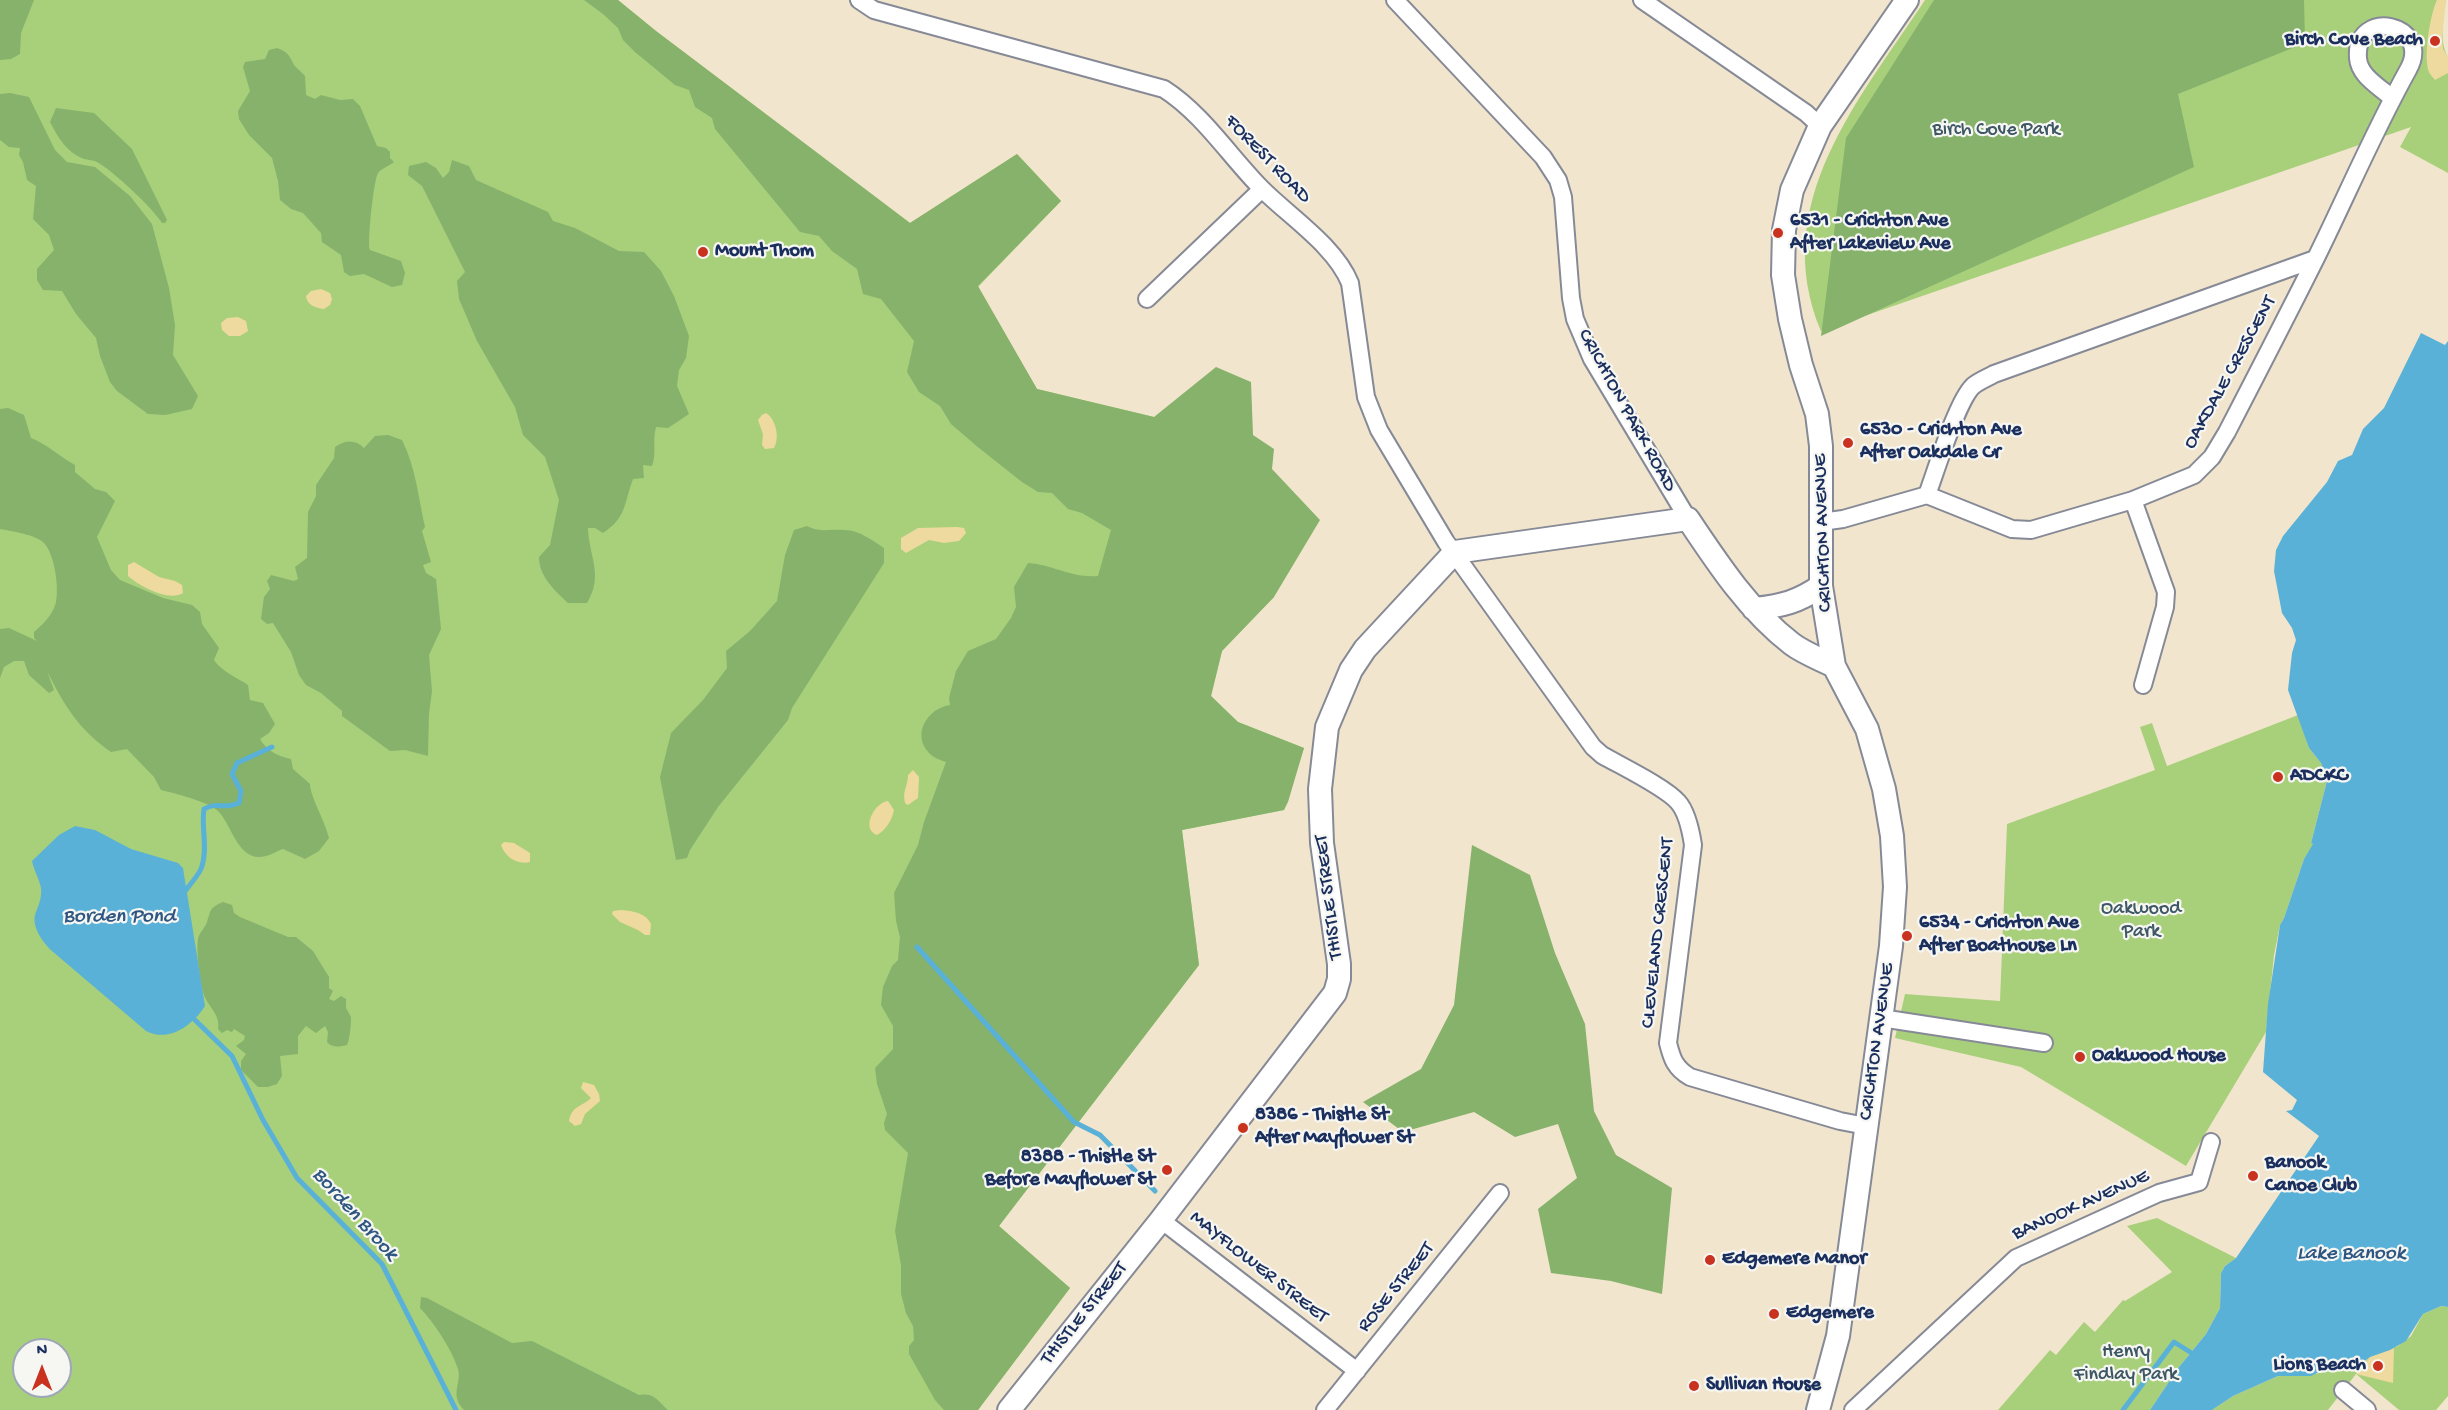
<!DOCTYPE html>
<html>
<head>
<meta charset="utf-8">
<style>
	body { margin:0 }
	#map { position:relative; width:2448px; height:1410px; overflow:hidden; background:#f2e5cd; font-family:"Gochi Hand",sans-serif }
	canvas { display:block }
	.north { position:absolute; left:12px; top:1338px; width:60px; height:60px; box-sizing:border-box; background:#f6f6f2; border:2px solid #9ea6b7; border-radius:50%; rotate:0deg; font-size:16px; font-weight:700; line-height:24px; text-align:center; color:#1b2f5e }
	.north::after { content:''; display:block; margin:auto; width:21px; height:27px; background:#c8321e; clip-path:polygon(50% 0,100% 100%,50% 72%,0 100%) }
</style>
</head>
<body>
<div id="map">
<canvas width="2448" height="1410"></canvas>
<div class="north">N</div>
</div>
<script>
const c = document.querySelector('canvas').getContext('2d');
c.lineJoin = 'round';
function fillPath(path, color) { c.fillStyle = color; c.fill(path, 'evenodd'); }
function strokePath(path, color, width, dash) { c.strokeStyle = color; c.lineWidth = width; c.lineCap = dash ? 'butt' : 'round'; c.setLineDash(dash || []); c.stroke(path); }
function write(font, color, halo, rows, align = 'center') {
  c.font = font + ' "Gochi Hand",sans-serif'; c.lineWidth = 4.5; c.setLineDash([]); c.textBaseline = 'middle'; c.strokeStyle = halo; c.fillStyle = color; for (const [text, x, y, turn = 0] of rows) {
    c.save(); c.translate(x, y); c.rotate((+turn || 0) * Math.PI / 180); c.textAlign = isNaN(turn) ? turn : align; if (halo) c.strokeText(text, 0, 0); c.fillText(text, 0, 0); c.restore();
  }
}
fillPath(new Path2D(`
	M0,0h618l38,31 254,192 107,-69 44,47 -83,86 59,102 117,28 109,166 11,14 -52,54 -11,45 27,26 66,26 -20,62 -102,20 17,135 -200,261 71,62 -92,122h-978zM24,1350h36v36h-36z
	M1925,0h521c-3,17 -7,42 2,57v116l-48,-26 11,-20 -590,204c-53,-127 38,-231 104,-331z
	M2298,715l11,33 12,15 6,18 -16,62 3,1 -10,15 -20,59 -4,7 -6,30 -8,77 -80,134 -165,-99 -126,-29 10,-44 95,7 7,-177 148,-54 -15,-43 12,-4 15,43z
	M2157,1218l79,40 -11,8 -4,7 -1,35 -14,26 -27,33 -29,43h-152l52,-60 6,5 28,-33 11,10 28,-32 2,1 47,-29 -45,-46z
	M2441,1306l7,1v89l-12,14h-37l-43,-36 -28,36h-116l21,-14 45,-20 37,-2 49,-12 6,-5 28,-11 13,-10 12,-22z`), '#a8d07b');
fillPath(new Path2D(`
	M0,0h34l-13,33 -1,21 -9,5 -11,1z
	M584,0h34l38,31 254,192 107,-69 44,47 -83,85 59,103 117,28 62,-50 35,15 2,53 21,14 -2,20 48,51 -46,77 -52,54 -11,45 27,26 66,26 -16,54 -4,8 -102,20 17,135 -200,261 71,62 -92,122h-34l-9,-10 -26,-46v-8l5,-6 -1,-14 -7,-13 -5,-19v-29l-6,-34 13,-78 -23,-23 -1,-7 3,-9 -10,-30 -2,-16 18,-19v-23l-12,-21 2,-18 9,-21 6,-6 2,-23 -4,-16 -2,-28 24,-48 6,-23 22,-60c-6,-2 -12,-4 -17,-9 -18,-19 -1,-45 21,-48l-1,-7 7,-27 12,-20 28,-12 15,-21 5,-11 -2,-20 14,-24c27,2 42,15 70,13l13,-46 -29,-17 -14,-4 -16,-16 -14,-1 -16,-10 -43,-34 -28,-24 -11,-18 -21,-14 -12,-20 7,-31 -33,-42 -18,-5 -6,-25 -25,-18 -13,-15 -19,-4 -85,-103 -3,-11 -17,-11 -6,-17 -14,-5 -40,-33 -12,-12 -5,-12 -15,-14z
	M1934,0h370l1,43 -127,51 16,73 -373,169 25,-198z
	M277,48c11,4 12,7 17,17 3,4 8,7 11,11l1,19 9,4 6,-4 19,5 13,-1 7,7 17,40 9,2 4,4v6l4,4c-5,4 -12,6 -16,11 -4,5 -11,70 -8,77l31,11 4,12 -3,12 -10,2 -28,-13 -14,2 -6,-4 -3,-17 -19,-13 -1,-9 -18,-20 -12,-4 -11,-9 -2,-19 -6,-23 -23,-23 -10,-16 -1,-8 12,-20 -7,-24 2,-5 20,-3 4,-9z
	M10,93l19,4 26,53 12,12 28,5 35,29 22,28 17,64 6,37 -2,30 25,41 -6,13 -27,6 -17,-1 -31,-23 -7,-9 -10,-26 -4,-18 -20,-24 -14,-23 -19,-1 -6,-10v-11l17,-19 -5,-15 -16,-16 3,-33 -9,-6 -4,-18 -4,-7 1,-7 -11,-1 -9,-7v-46z
	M56,108l38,5 38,36 35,71 -2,3h-3c-10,-16 -49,-52 -65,-61 -4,-2 -9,-2 -13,-3 -18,-7 -26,-22 -34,-37z
	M452,160l17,6 7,14 72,32 5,9 22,7 44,23 25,1 17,19 13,25 15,40 -3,22 -7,12 -2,16 12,28 -21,14 -12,-1c-4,13 1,26 -4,39l-9,-1 1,13 -11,1c-9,24 -6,38 -30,54l-8,-5h-7c1,30 16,46 -1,75h-19c-14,-13 -29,-27 -29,-46l11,-12 9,-45 -14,-43 -22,-22 -8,-28 -38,-66 -18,-42 -2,-18 8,-9 -43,-86 -14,-11 1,-9 17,-4 10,6 7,10 6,-6z
	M8,408l16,7 7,23c16,6 29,19 44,27v7l20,17 11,3 9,9 -18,36 14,33 9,10 43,18 29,7 8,7 2,12 17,24 -5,12c8,12 22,17 34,25l2,15 13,3 12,21 -6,9 -9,6c6,11 19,18 31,20l2,10 17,15c0,12 15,37 19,54l-10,13 -14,8 -22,-10c-6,2 -12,6 -17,7 -28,8 -34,-32 -48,-45 -9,-9 -44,-18 -57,-21l-7,-13 -27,-28 -16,3c-32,-22 -47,-47 -64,-81l7,19 -5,3 -20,-18 -5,-14h-10l-10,6 -4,11v-49l9,-1 28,13 -3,-3v-6c9,-8 19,-17 22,-30 3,-15 -1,-47 -12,-59 -7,-8 -33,-12 -44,-14v-120z
	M388,435l14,5c14,28 16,56 23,87l-3,4 9,31 -8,3 3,8 10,6 5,50 -12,26 3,36 -3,23 -1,42 -23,-6 -15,1 -48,-35v-5l-21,-18 -15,-8 -7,-10 -8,-23 -18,-29 -6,1 -6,-5 3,-22 6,-8 -3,-8 4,-6 23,6 4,-2 -3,-12 12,-9 1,-46 8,-16v-11l18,-27 1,-11c10,-7 20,-8 29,1l11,-12z
	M807,526c15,7 21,3 38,4 13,0 29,11 39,18v15l-92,145 -4,12 -70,87 -28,43 -3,8 -11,2 -16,-83 11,-44 32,-33 24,-32 -1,-17 24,-20 27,-30 8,-46 9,-25z
	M1472,845l58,30 25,78 30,71 9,87 22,44 56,33 -10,106 -51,-13 -60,-8 -13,-64 39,-31 -19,-54 -43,13 -41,-25 -71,20 -40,-30 58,-33 33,-64z
	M223,902l9,3 2,8 6,4 48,20h8l17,14 16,26v11l4,3 -4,8 5,2 7,-5 5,3v9l5,9c0,7 -1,22 -4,28 -7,2 -15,3 -20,-3l1,-10 -3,-6 -9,7 -10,-7 -8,10v18l-18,2 2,20 -5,8 -9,3h-10l-17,-17v-9l5,-7 -10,-8 8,-6 1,-4 -11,-7 -2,3 -5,-2 -5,3 -4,-4c3,-14 -11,-24 -14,-34 -4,-12 -8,-44 -6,-56 1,-6 7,-11 9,-17 4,-12 2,-14 16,-20z
	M421,1297l6,1 85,45 20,-2 107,54c15,-3 19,6 29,15h-204c-15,-16 -2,-26 -6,-41 -7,-21 -23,-45 -38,-61z`), '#86b26b');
fillPath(new Path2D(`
	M2437,0h9l-4,36 1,13 5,8v16l-13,7c-2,-3 -5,-5 -6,-8 -6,-15 1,-57 8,-72z
	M321,289l9,4 2,6 -2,6 -6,4c-9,-1 -17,-4 -18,-13l5,-5z
	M238,317l8,4 2,10 -8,5h-11l-7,-6 -1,-7 6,-5z
	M766,413c10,6 14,25 8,35l-9,1 -3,-4 1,-11 -5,-14 4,-5z
	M957,527l7,1 2,5 -7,8 -15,2 -15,-3 -23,13 -5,-4v-11l17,-10z
	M134,562l25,15 16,4 7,4 1,8c-14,9 -44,-7 -55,-17v-11z
	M913,770l6,7 -1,21 -10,7 -3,-2c-3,-12 3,-17 3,-28z
	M888,801l6,9c-2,10 -8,20 -17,25 -17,-6 -2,-33 11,-34z
	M504,842l10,1 16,10v9c-13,3 -25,-5 -29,-17z
	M621,910c12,1 25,3 30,14l-1,11h-5l-7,-5 -18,-8 -8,-8 1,-3z
	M583,1082l11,3 5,9 1,7 -15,13 -4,10 -6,2 -6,-5c3,-16 13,-14 22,-23l-10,-10z
	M2394,1348l-1,35 -37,-9 14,-17z`), '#eeda9e');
fillPath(new Path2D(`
	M2421,333l24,12 3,-4v966l-7,-1 -18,8 -17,27 -16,9 -20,7 -12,9 -37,5 -10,5h-33l-45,20 -21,14h-62l29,-43 27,-33 14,-26 1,-35 4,-7 11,-8 83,-122 -33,-25 6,-1 5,-10 -34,-28 5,-68 12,-79 4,-7 20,-59 9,-15 -2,-1 16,-62 -6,-18 -12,-15 -21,-58 4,-37 4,-13 -4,-12 -10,-15 -8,-42 2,-21 7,-14 44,-54 11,-21 14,-6 11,-26 21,-21z
	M75,826l20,4 36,19 47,14 5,5 22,138c-12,19 -36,37 -59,25l-94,-80c-9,-8 -22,-26 -16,-39 3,-7 6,-16 5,-24 -2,-10 -7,-17 -9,-27l27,-26z`), '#5ab1d7');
strokePath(new Path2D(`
	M186,890c5,-7 14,-16 16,-24 6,-19 -1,-38 2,-57 15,-8 19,1 35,-6l2,-12 -9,-17 5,-11 35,-16
	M917,947l157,175 26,13 55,56
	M195,1020l37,36 31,64 34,58 85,86 74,146
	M2123,1410l51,-68 16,10`), '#5ab1d7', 5);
const street = new Path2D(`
	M859,0l15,10 290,79c39,25 66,68 98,100 28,28 73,57 88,94l16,114 13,33 67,112 147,205 9,8c19,11 63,32 76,47 9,10 13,30 15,43l-25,198c4,16 7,25 22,34l150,44 26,5
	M1395,0l148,157 15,23 5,17 8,101 4,21 17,40 96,160
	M1642,0l164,113 14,13
	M1147,299l115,-110
	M1927,495c9,-24 30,-94 46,-109 6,-5 14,-8 21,-12l321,-115
	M2133,500l33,92 -1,15 -22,78
	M1821,522l22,-3 84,-24 85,34 19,1 102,-30 61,-25 18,-18 15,-25c30,-58 60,-116 89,-174 31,-63 58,-127 92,-188 26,-46 -54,-64 -50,-12 1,18 22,29 34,40
	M1881,1018l163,25
	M1161,1220l196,151
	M2343,1390l24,20
	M1325,1410l175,-217
	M1853,1410l163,-152 143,-65 40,-11 12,-40`);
const secondary = new Path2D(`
	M1754,609c28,-3 44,-7 67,-23
	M1009,1410l152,-190 174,-227 4,-14v-15l-17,-121 -2,-54 7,-62 24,-57 14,-21 90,-97 233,-33c30,45 61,92 104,125 12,9 28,15 42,22
	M1818,1410l20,-74 53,-390 4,-59 -3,-51 -8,-47 -17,-60 -33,-63 -13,-80v-140l-4,-32 -16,-49 -11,-46 -7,-44 1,-45 8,-40 28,-64 87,-126`);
strokePath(street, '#868a96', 20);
strokePath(secondary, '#868a96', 26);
strokePath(street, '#fff', 16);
strokePath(secondary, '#fff', 22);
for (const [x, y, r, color] of [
	[2435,41,6,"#c8321e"],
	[1778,233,6,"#c8321e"],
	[703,252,6,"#c8321e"],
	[1848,443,6,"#c8321e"],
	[2278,777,6,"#c8321e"],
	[1907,936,6,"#c8321e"],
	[2080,1057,6,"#c8321e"],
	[1243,1128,6,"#c8321e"],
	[1167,1170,6,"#c8321e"],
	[2253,1176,6,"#c8321e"],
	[1710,1260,6,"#c8321e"],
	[1774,1314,6,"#c8321e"],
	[2378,1366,6,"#c8321e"],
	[1694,1386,6,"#c8321e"]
]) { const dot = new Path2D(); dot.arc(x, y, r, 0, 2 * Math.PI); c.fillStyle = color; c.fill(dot); strokePath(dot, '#f6f6f2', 2); }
write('bold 20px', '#1b2f5e', '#f6f6f2', [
	["Birch Cove Beach",2423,41,"right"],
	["6531 - Crichton Ave",1790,222],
	["After Lakeview Ave",1790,245],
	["Mount Thom",715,252],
	["6530 - Crichton Ave",1860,431],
	["After Oakdale Cr",1860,454],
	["ADCKC",2290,777],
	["6534 - Crichton Ave",1919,924],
	["After Boathouse Ln",1919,947],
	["Oakwood House",2092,1057],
	["8386 - Thistle St",1255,1116],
	["After Mayflower St",1255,1139],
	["8388 - Thistle St",1155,1158,"right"],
	["Before Mayflower St",1155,1181,"right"],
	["Banook",2265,1164],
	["Canoe Club",2265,1187],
	["Edgemere Manor",1722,1260],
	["Edgemere",1786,1314],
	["Lions Beach",2366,1366,"right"],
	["Sullivan House",1706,1386]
], 'left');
write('20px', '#3e5765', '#f6f6f2', [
	["Birch Cove Park",1996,131],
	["Oakwood",2141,910],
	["Park",2141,933],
	["Henry",2126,1353],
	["Findlay Park",2126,1376]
]);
write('20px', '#1b2f5e', '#f6f6f2', [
	["FOREST ROAD",1267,160,46],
	["OAKDALE CRESCENT",2231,373,-61],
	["CRICHTON PARK ROAD",1626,411,61],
	["CRICHTON AVENUE",1824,533,-92],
	["THISTLE STREET",1330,897,-97],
	["CLEVELAND CRESCENT",1659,933,-84],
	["CRICHTON AVENUE",1878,1042,-82],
	["BANOOK AVENUE",2081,1206,-24],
	["MAYFLOWER STREET",1258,1268,38],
	["ROSE STREET",1397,1288,-51],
	["THISTLE STREET",1085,1314,-51]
]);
write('italic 21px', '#2e5682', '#f6f6f2', [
	["Borden Pond",119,918],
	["Borden Brook",354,1215,48],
	["Lake Banook",2351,1255]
]);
</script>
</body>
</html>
